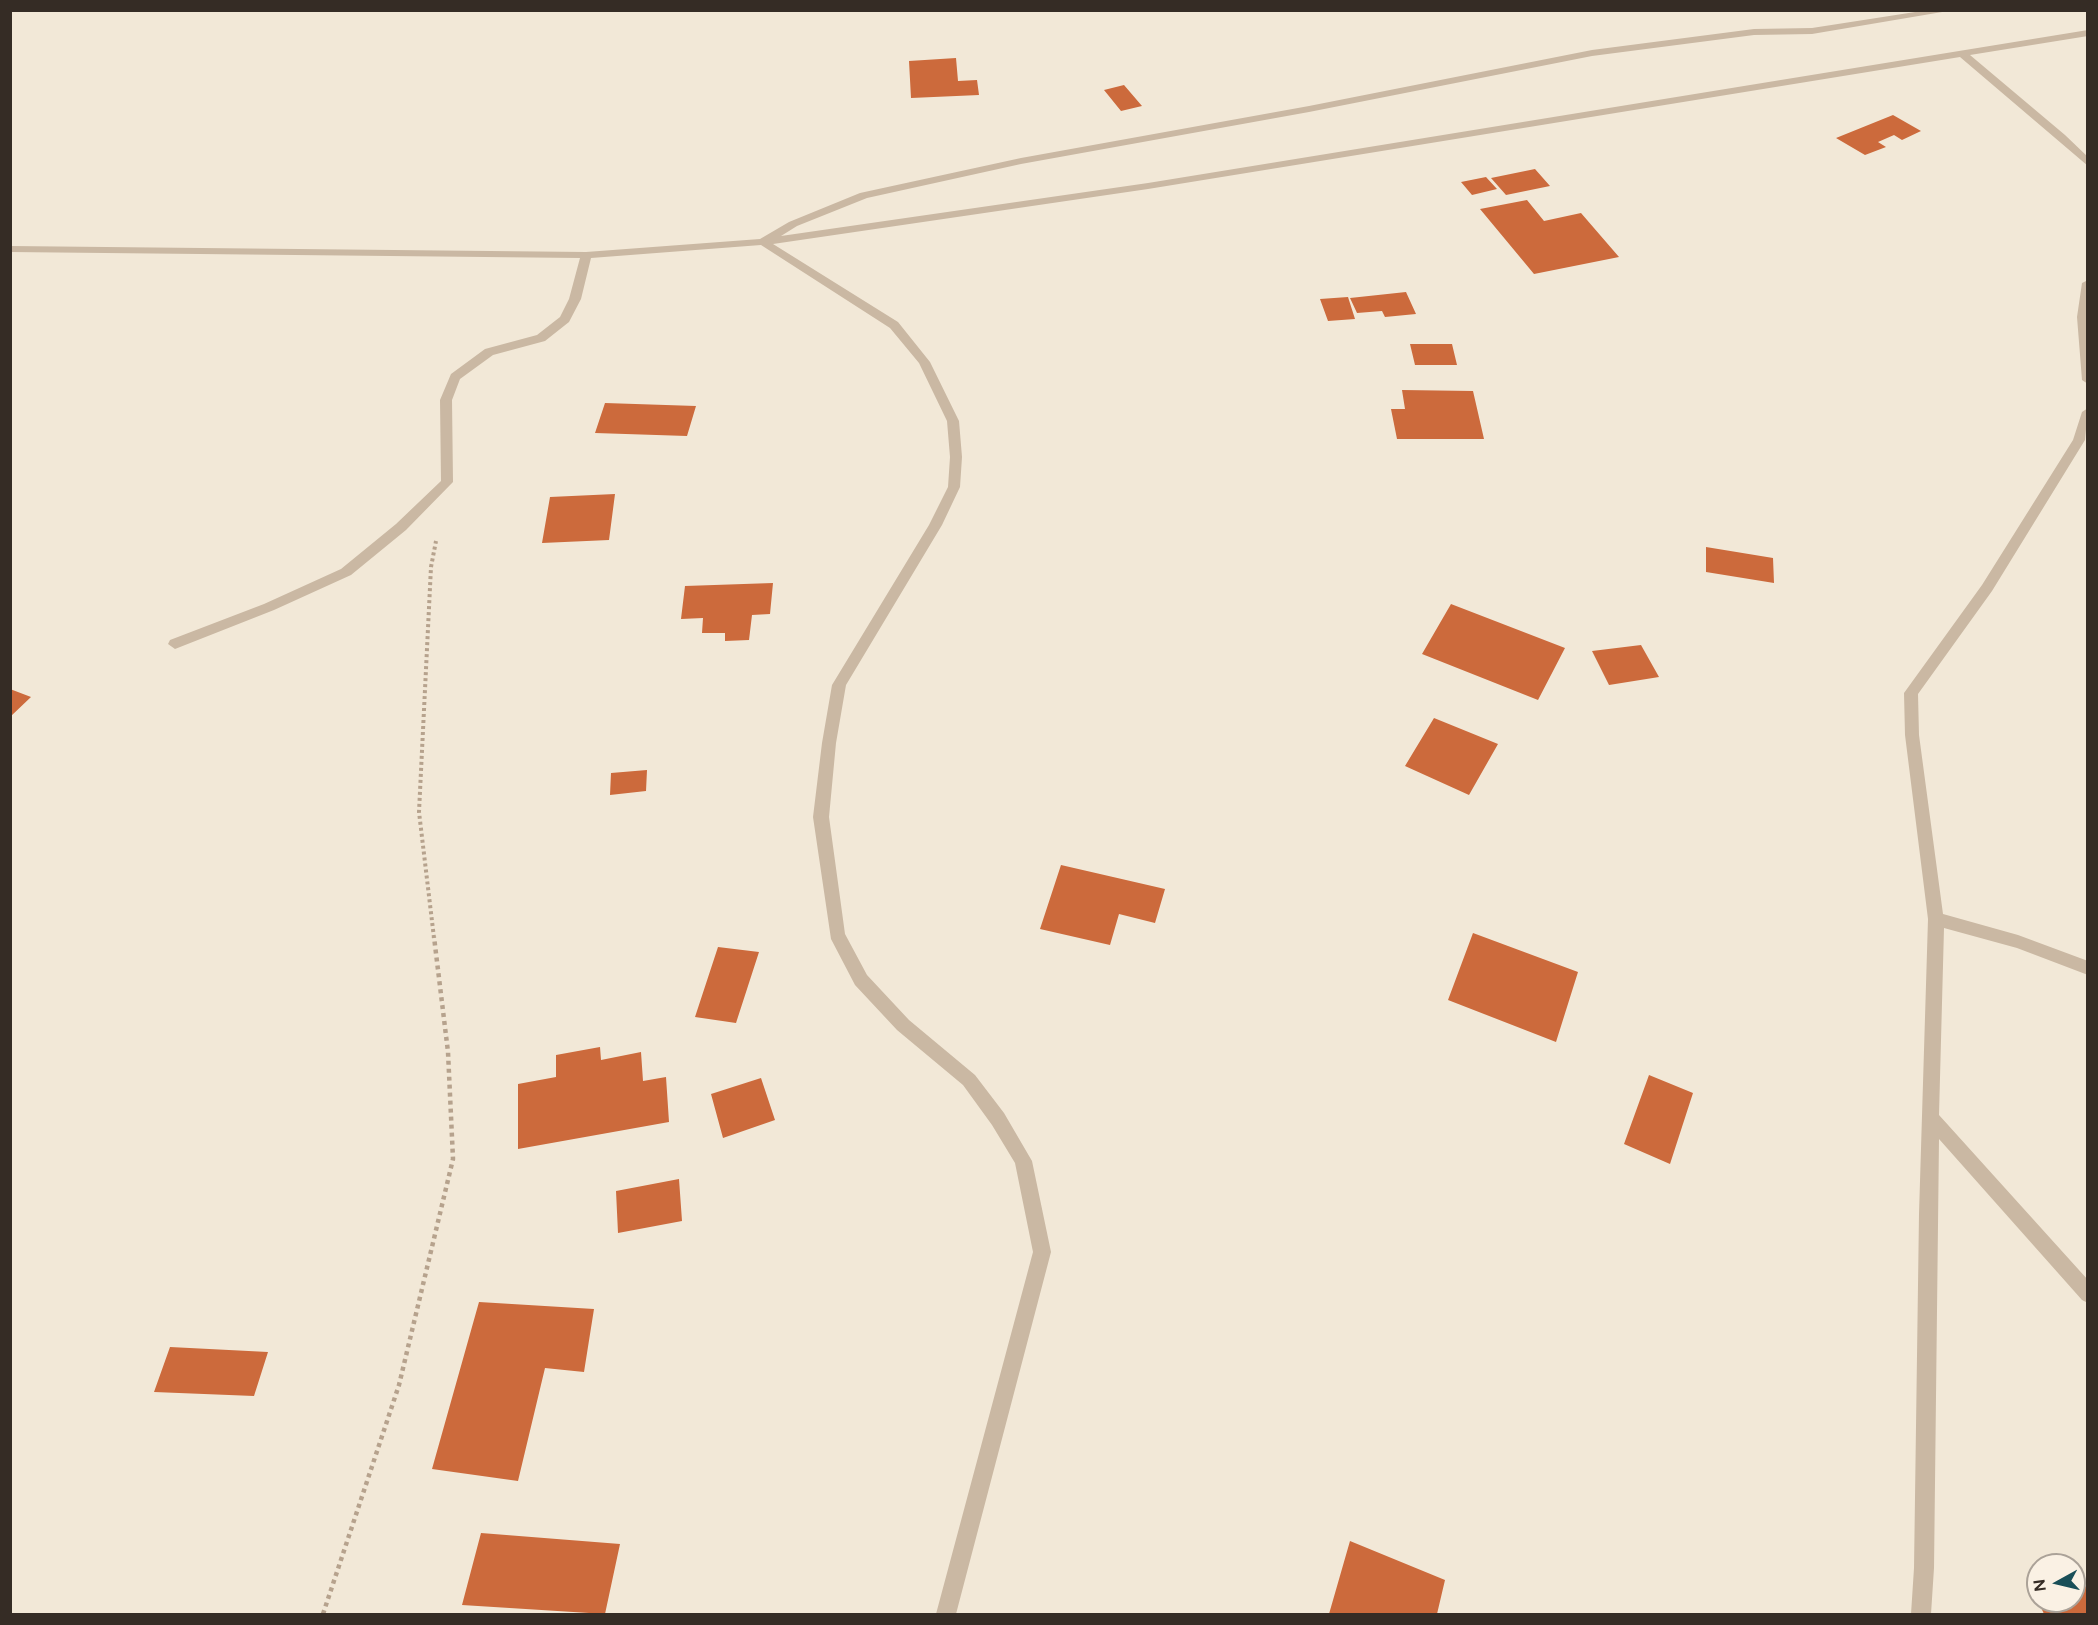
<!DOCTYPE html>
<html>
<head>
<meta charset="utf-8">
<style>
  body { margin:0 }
  #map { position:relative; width:2098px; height:1625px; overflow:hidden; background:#f2e8d7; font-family:Figtree,sans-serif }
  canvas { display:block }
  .frame { position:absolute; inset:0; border:12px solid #352c25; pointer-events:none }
  .north { position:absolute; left:2026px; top:1553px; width:60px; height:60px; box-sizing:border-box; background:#faf1e4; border:2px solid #aba298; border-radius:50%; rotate:262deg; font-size:16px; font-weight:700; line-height:24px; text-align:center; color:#352c25 }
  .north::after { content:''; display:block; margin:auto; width:21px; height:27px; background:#194f58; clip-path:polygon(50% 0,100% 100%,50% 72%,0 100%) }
</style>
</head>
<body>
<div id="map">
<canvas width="2098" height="1625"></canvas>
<div class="frame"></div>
<div class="north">N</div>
</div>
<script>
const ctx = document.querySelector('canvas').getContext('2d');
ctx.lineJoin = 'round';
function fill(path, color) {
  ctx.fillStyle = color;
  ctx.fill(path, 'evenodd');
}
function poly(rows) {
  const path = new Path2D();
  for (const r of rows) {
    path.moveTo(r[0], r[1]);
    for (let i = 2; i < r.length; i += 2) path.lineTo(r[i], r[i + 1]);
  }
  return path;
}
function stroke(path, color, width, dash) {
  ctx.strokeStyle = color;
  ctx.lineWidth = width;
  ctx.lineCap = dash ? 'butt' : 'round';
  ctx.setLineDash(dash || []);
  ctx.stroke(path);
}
fill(poly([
  [956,58,958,81,977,80,979,95,911,98,909,61],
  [1124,85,1142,106,1121,111,1104,90],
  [1893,115,1921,131,1902,140,1894,135,1878,142,1886,147,1865,155,1836,138],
  [1535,169,1550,186,1506,195,1491,178],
  [1486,177,1497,189,1472,195,1461,182],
  [1527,200,1544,221,1581,213,1619,257,1534,274,1480,209],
  [1406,292,1416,314,1385,317,1382,311,1357,313,1350,298],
  [1348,297,1355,319,1328,321,1320,299],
  [1410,344,1452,344,1457,365,1415,365],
  [1402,390,1473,391,1484,439,1397,439,1391,409,1405,409],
  [605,403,696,406,687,436,595,433],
  [615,494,609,540,542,543,550,497],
  [1706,547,1773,558,1774,583,1706,572],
  [773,583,770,614,752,615,749,640,725,641,725,633,702,633,703,618,681,619,685,586],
  [1451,604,1565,648,1538,700,1422,654],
  [1641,645,1659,677,1609,685,1592,651],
  [10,689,31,697,10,717],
  [1434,718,1498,744,1469,795,1405,766],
  [647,770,646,791,610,795,611,773],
  [1061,865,1165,889,1155,923,1119,914,1110,945,1040,929],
  [1473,933,1578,972,1556,1042,1448,1000],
  [718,947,759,952,736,1023,695,1017],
  [600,1047,601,1060,641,1052,643,1081,666,1077,669,1122,518,1149,518,1084,556,1077,556,1055],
  [1649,1075,1693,1093,1670,1164,1624,1144],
  [761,1078,775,1120,723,1138,711,1094],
  [679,1179,682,1221,618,1233,616,1191],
  [479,1302,594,1309,584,1372,545,1368,518,1481,432,1469],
  [170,1347,268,1352,254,1396,154,1392],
  [481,1533,620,1544,605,1614,462,1605],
  [1350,1541,1445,1580,1437,1614,1329,1614],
  [2088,1586,2088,1614,2044,1614,2038,1601,2074,1601,2074,1589]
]), '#cc6a3c');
stroke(poly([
  [434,938,419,812,431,567,436,541]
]), '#b6a28d', 4, [3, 3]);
stroke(poly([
  [323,1614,399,1385,453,1159,448,1052,434,937]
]), '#b6a28d', 4.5, [4, 4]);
fill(poly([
  [1928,10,1954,10,1812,34,1754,35,1592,56,1309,112,1021,164,867,198,797,226,781,236,1148,183,2088,30,2088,36,1970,55,2065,135,2088,157,2088,166,1960,57,1148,189,773,244,898,322,930,362,959,421,962,457,960,487,942,525,846,685,836,743,829,817,845,934,867,975,909,1020,975,1075,1004,1113,1032,1161,1051,1252,956,1614,936,1614,1033,1252,1015,1163,992,1125,963,1085,897,1030,855,985,831,939,813,817,822,743,832,685,929,525,948,487,950,457,947,421,919,363,890,328,761,245,591,258,581,299,569,322,545,341,493,355,460,379,452,400,453,482,406,530,351,575,274,610,175,649,168,644,170,640,264,604,341,569,396,524,441,481,440,400,451,374,485,349,537,335,560,317,569,299,580,258,10,252,10,246,586,252,760,239,789,222,860,193,1021,158,1309,106,1592,50,1754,29,1812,28,1928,10],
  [2088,280,2088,384,2082,380,2077,317,2082,283,2088,280],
  [2088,408,2085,440,1992,591,1918,694,1919,735,1943,914,2018,935,2088,961,2088,975,2017,948,1944,928,1939,1115,2088,1280,2088,1303,2082,1300,1939,1139,1934,1568,1931,1614,1911,1614,1914,1568,1919,1214,1928,919,1905,735,1904,693,1982,585,2073,440,2082,412,2088,408]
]), '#cab8a3');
</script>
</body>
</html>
